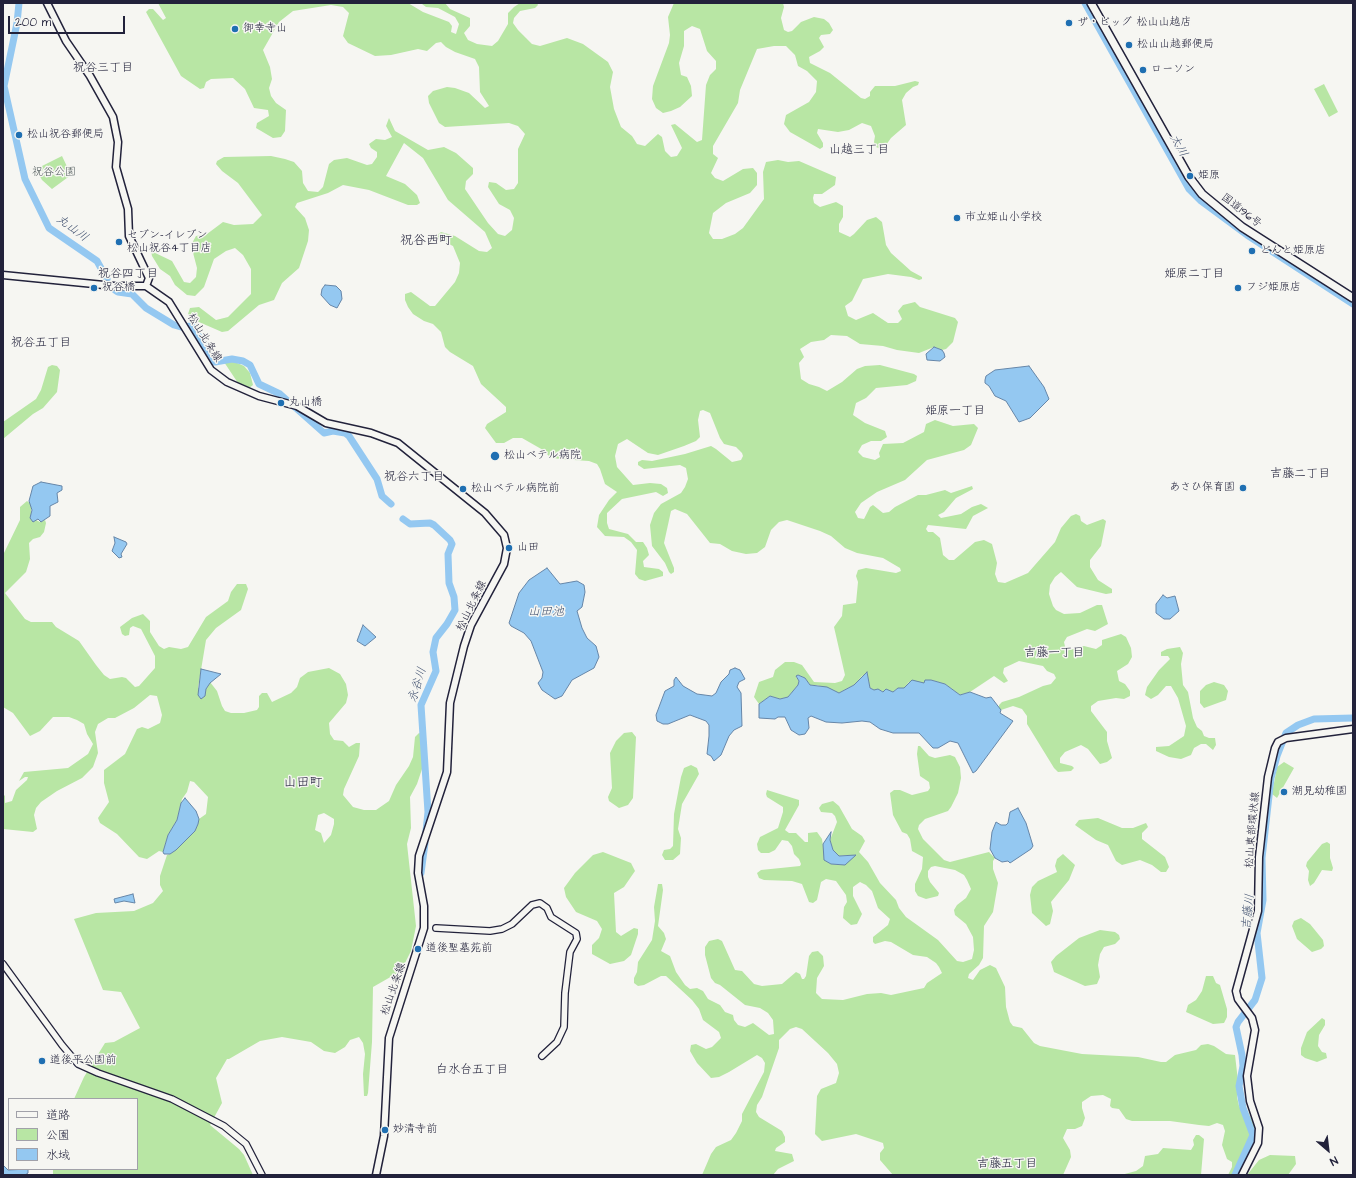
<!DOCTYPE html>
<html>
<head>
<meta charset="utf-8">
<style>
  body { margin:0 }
  #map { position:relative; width:1356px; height:1178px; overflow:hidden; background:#f6f6f2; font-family:"Architects Daughter","Klee One",sans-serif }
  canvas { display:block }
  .frame { position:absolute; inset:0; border:4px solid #22223b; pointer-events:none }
  .legend { position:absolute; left:8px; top:1098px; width:130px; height:72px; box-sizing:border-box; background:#f6f6f2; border:1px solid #a1a1a9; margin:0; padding:5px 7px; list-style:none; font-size:12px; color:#22223b }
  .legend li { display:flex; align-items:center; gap:8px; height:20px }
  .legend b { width:20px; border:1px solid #a1a1a9 }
  .north { position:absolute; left:1308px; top:1130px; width:40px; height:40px; -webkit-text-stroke:3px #f6f6f2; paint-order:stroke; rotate:152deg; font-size:11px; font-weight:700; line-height:16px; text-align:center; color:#22223b }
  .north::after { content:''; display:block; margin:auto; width:14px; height:18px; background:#22223b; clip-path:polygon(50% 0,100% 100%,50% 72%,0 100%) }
  .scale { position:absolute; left:8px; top:16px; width:117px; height:18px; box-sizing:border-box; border:2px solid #22223b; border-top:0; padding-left:5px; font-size:12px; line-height:14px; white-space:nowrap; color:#22223b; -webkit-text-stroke:3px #f6f6f2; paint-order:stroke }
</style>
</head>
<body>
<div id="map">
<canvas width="1356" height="1178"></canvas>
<div class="frame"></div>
<ul class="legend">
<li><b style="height:5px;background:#f6f6f2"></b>道路</li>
<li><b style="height:11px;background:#b8e6a4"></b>公園</li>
<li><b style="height:11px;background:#94c8f1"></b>水域</li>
</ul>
<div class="north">N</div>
<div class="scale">200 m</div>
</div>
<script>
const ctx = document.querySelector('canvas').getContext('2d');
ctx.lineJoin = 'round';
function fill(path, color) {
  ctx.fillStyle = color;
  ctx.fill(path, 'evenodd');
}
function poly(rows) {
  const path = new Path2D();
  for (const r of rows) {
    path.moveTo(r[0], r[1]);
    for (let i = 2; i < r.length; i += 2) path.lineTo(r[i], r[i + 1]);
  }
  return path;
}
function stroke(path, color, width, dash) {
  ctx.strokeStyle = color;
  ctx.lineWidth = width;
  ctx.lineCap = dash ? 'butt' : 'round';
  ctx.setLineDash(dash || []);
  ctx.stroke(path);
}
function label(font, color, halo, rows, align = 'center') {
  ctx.font = font + ' "Architects Daughter","Klee One",sans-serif';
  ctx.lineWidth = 3;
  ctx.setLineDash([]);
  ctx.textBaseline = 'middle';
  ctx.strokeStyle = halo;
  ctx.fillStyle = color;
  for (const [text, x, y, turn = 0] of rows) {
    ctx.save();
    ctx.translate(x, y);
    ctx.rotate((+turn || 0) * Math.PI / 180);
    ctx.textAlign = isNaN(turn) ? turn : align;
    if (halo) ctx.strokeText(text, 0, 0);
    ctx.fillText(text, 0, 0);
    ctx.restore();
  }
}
fill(poly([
  [158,3,408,3,423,12,449,22,452,26,451,32,456,34,459,24,455,17,438,8,426,7,422,4,445,3,450,9,470,18,470,26,464,33,468,40,477,44,492,46,498,41,508,24,508,13,514,7,520,3,537,3,538,5,535,8,520,11,514,18,513,23,518,30,532,44,540,46,567,38,583,44,608,62,613,72,610,87,614,109,621,127,632,136,637,144,645,146,658,134,662,137,665,151,671,157,677,156,682,148,671,125,675,124,697,142,702,140,706,85,710,75,716,69,716,61,707,51,700,29,692,26,684,31,684,46,679,63,681,75,687,77,691,86,692,96,680,107,671,111,663,113,656,108,652,99,653,86,669,43,670,35,668,17,674,3,783,3,784,7,781,18,784,30,788,32,792,31,801,22,814,17,824,19,829,23,833,30,830,34,821,35,819,38,824,47,820,51,809,57,810,63,830,73,861,98,865,99,870,96,870,92,875,86,895,86,915,81,919,82,918,85,913,87,906,93,902,100,906,125,891,138,886,145,881,149,876,147,874,142,875,136,871,126,862,123,849,130,838,132,818,129,817,133,823,143,823,147,820,149,790,132,784,124,786,115,809,102,816,92,817,81,807,71,798,66,795,55,786,46,774,46,757,49,740,90,738,103,713,146,713,154,718,158,711,173,715,178,723,181,743,169,753,168,757,173,757,185,750,193,726,203,713,213,709,233,713,239,722,239,735,234,743,228,764,199,763,172,766,162,778,160,788,162,799,161,836,177,835,185,822,194,814,194,813,198,814,203,820,207,836,202,843,206,843,217,839,224,839,232,850,237,854,234,867,220,876,217,882,222,886,245,891,253,911,271,922,277,922,279,919,280,911,277,888,274,863,279,852,301,845,306,848,316,856,320,873,313,888,323,898,323,902,319,898,311,903,305,915,302,920,307,955,318,958,322,953,342,946,349,942,350,934,347,919,353,897,350,883,346,860,344,847,336,831,335,824,340,811,342,800,349,804,357,799,363,801,379,809,384,819,387,827,391,842,382,857,369,865,366,880,365,914,374,917,376,916,381,907,385,876,388,866,398,856,403,853,415,865,423,885,431,887,437,881,441,871,441,862,445,858,452,863,457,875,460,880,457,879,453,883,444,903,443,924,432,926,424,935,420,953,426,974,424,978,428,971,445,964,450,927,460,905,480,877,492,861,503,855,512,858,518,864,519,870,507,873,505,883,513,889,512,895,507,918,495,926,495,945,490,951,493,972,486,973,489,956,498,944,512,938,515,941,518,961,514,972,507,981,504,988,508,973,516,966,529,928,525,926,529,928,532,933,532,940,538,943,555,949,560,954,560,975,542,984,540,992,544,997,563,995,574,998,582,1005,583,1028,573,1055,542,1061,528,1071,516,1076,514,1080,516,1081,521,1087,525,1103,519,1106,521,1101,546,1090,560,1090,567,1098,580,1112,589,1112,593,1106,594,1077,587,1061,572,1055,577,1050,585,1049,594,1053,606,1056,610,1064,614,1080,613,1097,605,1102,605,1108,624,1095,631,1087,629,1067,637,1064,642,1066,651,1084,646,1096,649,1102,645,1102,640,1121,634,1126,637,1131,648,1132,657,1128,664,1117,671,1119,681,1125,684,1130,691,1130,696,1124,699,1116,698,1098,701,1091,706,1091,711,1107,732,1107,741,1112,758,1107,762,1100,764,1088,749,1081,745,1065,752,1060,758,1060,763,1072,766,1074,768,1071,771,1058,772,1054,768,1027,724,1027,716,1022,709,1013,706,1001,710,999,709,999,705,1002,702,1019,697,1043,686,1051,684,1056,678,1054,674,1047,671,1043,666,1019,661,1004,668,1003,673,1008,681,1004,683,994,676,970,692,960,695,945,684,931,680,924,683,909,682,904,688,898,688,893,692,874,690,870,688,867,673,862,676,854,685,839,693,817,685,810,685,805,678,798,675,796,677,799,681,798,685,788,697,780,699,770,696,759,704,754,697,759,682,773,677,775,670,785,662,794,662,802,665,814,682,835,683,842,681,845,675,834,627,842,616,843,605,856,603,858,582,856,576,858,570,866,568,896,573,901,571,900,568,883,558,857,553,845,548,831,536,820,531,787,520,779,522,771,530,765,547,757,553,746,554,732,551,720,544,710,543,687,514,675,509,671,511,664,543,674,568,674,572,671,574,669,572,665,563,652,546,650,525,654,513,661,504,681,493,685,487,688,479,686,468,680,465,644,469,638,465,638,462,642,460,652,461,685,454,711,446,716,449,732,462,741,460,743,456,742,453,736,447,724,444,720,438,710,413,703,410,700,411,698,420,700,437,696,441,684,446,658,455,648,453,627,439,618,444,615,456,617,467,633,485,650,483,661,484,667,488,668,493,663,496,656,492,622,499,607,513,607,523,609,529,628,534,636,542,643,542,647,548,649,555,643,561,644,567,659,569,663,572,663,576,645,581,639,579,635,574,637,550,631,542,624,537,605,536,597,527,599,515,609,500,617,492,605,484,600,469,597,464,589,461,559,459,550,457,543,450,522,438,513,438,504,443,496,443,485,428,487,424,506,412,506,407,481,384,473,366,450,352,445,347,441,332,433,324,424,321,413,314,408,307,405,300,405,294,411,292,430,306,435,306,455,282,459,273,460,263,453,246,438,239,436,236,441,232,455,236,479,251,487,252,492,248,485,232,448,200,423,158,404,143,386,176,405,184,417,195,420,203,417,205,408,205,369,190,343,185,328,193,297,203,295,207,305,218,309,230,308,241,299,268,282,283,274,300,259,305,228,331,222,332,192,319,188,314,190,308,199,307,216,320,228,317,251,294,251,269,243,255,235,248,226,251,214,259,204,287,195,296,187,295,175,285,170,276,160,269,152,256,151,251,172,261,184,282,190,283,196,277,197,268,191,245,196,236,207,234,223,222,234,225,253,224,262,215,238,183,222,171,216,164,217,161,224,157,271,156,285,159,294,162,302,171,303,183,308,191,318,192,323,187,329,164,334,160,347,158,367,165,372,164,377,157,377,152,371,148,369,144,376,139,385,140,392,137,386,126,389,118,395,131,428,150,444,147,456,153,473,168,473,174,466,181,465,189,488,223,498,234,505,236,512,230,514,218,510,210,499,204,488,187,489,182,496,183,506,190,514,189,518,183,518,149,525,134,518,126,509,123,445,127,439,123,429,103,428,96,433,91,447,87,455,88,469,93,485,108,489,106,480,92,479,67,475,59,455,52,446,47,441,42,436,43,427,51,418,49,391,55,375,56,348,43,343,36,349,13,343,7,331,5,293,11,279,22,263,50,270,67,272,79,269,88,271,96,276,103,286,110,285,131,281,137,273,138,256,128,257,123,269,116,268,110,254,108,245,89,233,78,211,79,206,82,204,88,200,89,181,76,146,12,149,9,153,9,163,20,166,18],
  [1324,84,1338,112,1329,117,1314,89],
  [62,156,71,175,52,189,42,180,36,169],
  [224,362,235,362,244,366,250,373,253,385,249,388,238,383],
  [52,365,57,366,60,370,57,392,43,408,33,414,3,439,3,422,36,399,41,390,48,367],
  [27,501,31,504,31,514,36,520,40,522,45,520,46,523,44,532,40,537,33,539,29,543,30,559,26,572,5,593,25,619,31,622,52,622,56,627,79,641,96,665,104,675,110,679,122,677,126,678,135,687,139,686,155,668,155,656,141,629,133,626,130,628,129,635,125,636,122,634,120,627,132,618,143,614,150,621,150,632,159,646,164,649,169,647,181,649,188,647,206,617,228,601,231,592,237,584,246,584,248,589,241,610,216,628,206,640,198,688,206,689,210,682,217,691,222,706,225,711,231,713,244,713,257,710,259,707,259,696,262,693,267,693,272,702,291,693,297,687,300,678,308,672,329,668,340,674,346,684,348,695,346,703,329,723,330,734,334,740,343,741,349,747,356,743,360,743,359,756,344,789,343,795,353,807,364,810,376,810,389,801,396,785,409,766,413,757,415,737,419,733,422,734,422,769,417,784,410,797,411,828,407,844,416,926,411,951,401,971,373,987,372,1042,368,1093,367,1096,364,1096,363,1074,365,1054,363,1043,359,1037,350,1040,345,1047,335,1053,324,1051,311,1042,282,1037,260,1041,229,1059,227,1059,216,1078,222,1103,210,1125,239,1149,244,1155,253,1175,53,1175,53,1169,137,1169,137,1099,74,1099,84,1077,105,1043,114,1042,140,1028,121,992,103,990,74,919,96,913,134,911,153,903,163,891,160,885,160,876,167,855,170,854,195,831,199,819,206,814,208,797,194,782,190,781,187,792,182,799,177,820,168,835,163,852,159,851,147,859,139,857,117,834,100,823,98,818,109,802,104,783,104,770,125,754,137,729,142,727,148,729,160,723,162,715,157,696,150,695,134,708,115,718,108,718,98,724,95,732,98,753,93,767,82,778,57,791,41,802,36,808,34,815,37,829,33,832,3,829,3,794,5,796,5,803,12,801,16,790,27,780,28,777,25,777,19,781,24,772,68,768,88,754,93,744,87,734,84,724,77,720,69,717,53,717,40,731,30,736,13,713,3,707,4,553,20,520,20,507],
  [324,813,334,819,334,824,331,835,324,843,321,833,315,830,318,815],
  [1180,647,1183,653,1181,664,1183,685,1188,692,1193,718,1197,727,1202,731,1204,736,1209,738,1215,738,1216,745,1213,750,1206,744,1201,744,1194,748,1191,755,1181,759,1169,757,1156,751,1156,747,1169,746,1184,736,1186,726,1178,698,1171,686,1166,686,1158,695,1151,699,1145,695,1147,687,1159,670,1170,659,1168,656,1161,656,1161,652,1167,649],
  [1214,682,1224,685,1228,691,1226,700,1204,708,1200,703,1200,691,1206,685],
  [632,732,636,737,633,798,628,805,619,808,609,801,608,797,612,788,610,753,616,741,624,733],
  [918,746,920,746,929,756,935,758,950,755,955,757,960,767,961,778,958,793,951,807,948,811,925,819,919,825,918,829,923,839,944,860,950,862,989,852,995,858,993,861,993,869,998,883,993,912,984,926,983,958,979,965,969,974,968,978,973,980,980,970,990,965,996,968,1005,987,1006,1007,1010,1022,1013,1026,1022,1028,1034,1043,1040,1046,1082,1054,1138,1057,1161,1062,1166,1062,1175,1055,1196,1050,1201,1045,1208,1044,1214,1046,1226,1054,1235,1055,1238,1081,1237,1097,1239,1106,1242,1111,1248,1112,1255,1127,1252,1143,1238,1175,1228,1175,1232,1167,1232,1162,1227,1159,1222,1145,1225,1131,1223,1125,1217,1123,1209,1126,1199,1125,1170,1121,1132,1121,1126,1119,1119,1109,1112,1108,1110,1106,1111,1099,1103,1095,1091,1096,1082,1102,1082,1108,1085,1118,1082,1126,1075,1129,1067,1129,1063,1138,1070,1150,1071,1157,1063,1175,893,1175,880,1160,880,1153,884,1148,883,1143,856,1134,822,1141,815,1134,817,1096,821,1089,836,1083,839,1073,837,1064,828,1053,802,1029,796,1027,790,1029,779,1040,779,1048,762,1097,757,1105,756,1112,759,1117,782,1131,785,1137,785,1142,776,1148,775,1151,792,1154,794,1161,778,1169,773,1175,702,1175,711,1154,716,1147,731,1140,736,1133,742,1121,742,1114,764,1072,765,1063,762,1058,757,1055,729,1072,719,1077,711,1078,697,1063,690,1051,691,1045,696,1044,706,1049,712,1047,721,1038,719,1032,703,1020,699,1009,692,1000,666,976,661,976,644,985,638,986,634,983,634,978,637,972,638,962,652,940,655,921,654,907,658,884,662,884,663,890,658,926,664,933,666,939,661,951,670,956,676,972,685,985,690,989,697,988,703,991,708,999,720,1005,725,1012,733,1015,734,1020,738,1025,745,1027,753,1023,769,1035,774,1034,773,1020,768,1013,760,1008,745,1005,720,985,715,983,711,978,705,955,705,947,709,941,718,939,722,941,735,970,742,971,754,984,762,986,782,984,796,972,800,974,802,979,804,979,806,976,809,956,812,952,818,951,823,956,824,966,817,978,816,993,822,999,843,1000,867,994,881,993,891,995,924,988,927,983,942,973,939,967,936,963,927,957,913,955,891,942,885,941,875,944,873,942,873,937,888,925,890,919,878,908,872,891,866,885,860,882,853,887,853,896,862,914,857,924,851,925,843,918,844,907,847,902,846,895,836,881,826,879,821,882,817,900,813,903,809,902,802,884,792,881,764,880,759,878,757,873,761,870,800,866,801,864,799,859,794,854,792,846,788,841,782,840,775,850,769,853,761,853,758,850,757,844,760,837,778,828,783,812,783,807,767,797,766,794,767,790,799,800,799,805,785,830,789,833,796,833,805,842,808,842,808,833,817,832,822,839,825,860,831,864,845,865,848,855,839,856,833,850,830,840,837,822,835,816,832,813,821,812,819,808,822,804,833,801,839,806,852,829,862,836,865,841,859,852,868,862,880,883,896,900,899,908,906,917,938,940,957,961,963,962,972,959,974,950,973,937,966,924,955,915,954,910,957,905,966,898,971,889,967,880,964,875,955,870,935,866,931,867,928,871,928,877,930,882,939,893,938,896,926,899,918,896,915,891,915,884,922,869,923,857,912,851,910,839,907,834,902,832,893,815,890,793,894,790,900,790,912,795,928,791,930,788,929,782,920,776,917,754],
  [1284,762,1294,768,1277,798,1272,794,1277,767],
  [691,765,697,768,699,774,682,804,678,829,681,838,680,854,673,860,665,860,662,855,664,850,670,849,673,846,674,814,681,777,684,768],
  [1098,818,1122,828,1133,828,1146,823,1148,827,1142,833,1142,839,1165,857,1169,867,1166,872,1161,872,1152,865,1140,860,1122,865,1116,861,1108,845,1096,840,1075,825,1079,820],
  [1327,842,1330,844,1330,858,1333,868,1332,871,1322,870,1314,883,1310,886,1308,880,1309,871,1306,866,1307,862,1322,844],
  [603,852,631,863,635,871,624,887,614,893,616,932,621,936,634,928,638,929,638,934,631,955,624,961,610,964,592,954,592,945,599,938,602,929,597,921,576,912,566,897,564,888,575,873,593,855],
  [1063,854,1075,865,1069,880,1051,902,1053,911,1050,924,1046,926,1032,913,1030,895,1032,887,1038,881,1057,872,1055,866,1057,859],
  [1301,918,1310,924,1323,940,1324,946,1321,949,1312,952,1297,939,1292,926,1294,921],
  [1100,930,1115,932,1119,935,1120,939,1115,944,1104,947,1100,954,1098,965,1100,977,1097,984,1085,986,1054,972,1051,962,1056,956,1079,938],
  [1206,976,1213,976,1216,983,1220,985,1227,1009,1227,1017,1224,1023,1213,1024,1186,1012,1188,1005,1196,1000,1202,991],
  [1322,1018,1325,1020,1325,1025,1319,1035,1318,1046,1322,1052,1326,1053,1327,1058,1317,1062,1305,1058,1301,1055,1301,1048,1307,1032],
  [1196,1135,1199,1135,1204,1139,1201,1175,1121,1175,1136,1171,1143,1166,1145,1156,1158,1154,1163,1148,1191,1150,1194,1145,1193,1140],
  [1270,1155,1295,1156,1296,1164,1288,1175,1247,1175,1259,1160]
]), '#b8e6a4');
const water = poly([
  [325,285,336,286,341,291,342,299,337,308,330,305,321,295,322,289,325,285],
  [934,347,942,350,944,353,945,357,940,361,927,360,926,354,934,347],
  [1029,366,1044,387,1049,399,1030,418,1019,422,1006,401,995,396,989,386,985,383,985,380,986,376,995,370,1029,366],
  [41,482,62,486,62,490,57,493,58,502,50,506,50,516,41,522,38,519,33,522,30,518,32,510,29,501,33,486,41,482],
  [114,537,126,542,127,544,121,554,122,557,119,558,112,551,115,543,114,537],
  [547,568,560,584,577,581,584,585,585,592,582,607,577,611,582,628,587,638,596,646,599,657,594,668,572,680,562,696,555,699,542,690,538,683,542,678,543,672,531,641,524,633,511,626,509,623,519,593,529,580,547,568],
  [1163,595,1167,598,1175,596,1179,611,1170,619,1164,619,1156,613,1156,604,1163,595],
  [363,625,376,637,365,646,357,641,363,625],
  [735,668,740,670,745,679,739,682,737,687,741,693,742,726,734,730,729,736,721,755,714,761,711,756,707,754,709,736,709,725,706,721,690,715,668,724,663,724,657,721,656,715,665,691,674,686,674,680,676,677,683,686,697,694,712,696,716,693,721,682,729,674,730,670,735,668],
  [201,669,221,674,210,683,206,689,205,696,201,699,198,695,201,669],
  [867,672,870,688,874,690,878,689,883,692,886,689,893,692,898,688,904,688,912,680,924,683,925,680,931,680,945,684,960,695,970,692,986,698,991,697,1001,710,1000,713,1013,721,976,771,973,773,958,743,950,741,938,748,933,748,919,733,893,733,880,729,870,722,862,721,842,723,826,722,811,716,808,718,809,728,805,734,799,735,791,730,785,717,778,717,775,719,759,718,759,704,770,696,780,699,788,697,798,685,799,681,796,676,798,675,805,678,810,685,827,687,839,693,854,685,867,672],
  [185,798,196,811,199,819,198,824,195,831,176,850,170,854,164,854,163,852,168,835,177,820,181,803,185,798],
  [1018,808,1026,823,1033,846,1031,849,1010,863,1008,861,1002,862,995,858,990,849,992,832,996,822,1001,825,1006,825,1008,823,1010,812,1018,808],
  [831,832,830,840,833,850,839,856,856,855,845,865,831,864,824,860,823,844,831,832],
  [133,894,135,903,124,901,115,903,114,899,133,894],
  [3,1165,8,1170,28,1169,28,1173,25,1175,3,1175,3,1165]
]);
fill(water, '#94c8f1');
stroke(water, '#6686a8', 1);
stroke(poly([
  [19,3,17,23,4,86,25,179,49,228,97,261,107,279],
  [1085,3,1189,189,1201,201,1247,235,1353,304],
  [115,290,118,292,132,294,146,308,174,325,181,327,192,326,215,362,232,359,243,361,250,365,259,384,280,394,324,433,333,431,345,433,349,436,377,479,382,496,391,504],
  [403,519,410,524,430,523,434,525,450,540,452,544,448,554,449,583,454,597,455,610,447,624,436,638,433,652,436,671,421,705,428,812,426,831],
  [421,873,425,843],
  [1235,1175,1253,1135,1243,1108,1239,1086,1243,1066,1242,1055,1236,1027,1238,1022,1255,1000,1262,978,1257,933,1263,900,1262,858,1271,778,1277,756,1286,733,1298,725,1314,719,1353,718]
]), '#94c8f1', 7);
const secondary = poly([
  [436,928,490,931,502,929,512,924,532,905,540,903,547,908,551,917,576,933,577,939,570,952,565,993,564,1027,557,1042,542,1056],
  [3,964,62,1045,78,1064,98,1073,172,1099,224,1126,246,1144,262,1175]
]);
const primary = poly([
  [47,3,66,41,90,76,113,117,118,142,116,167,128,209,129,236,149,278,146,286],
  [3,275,114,286,146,286,169,302,211,370,227,382,259,396,297,406,326,423,371,433,398,443,485,513,504,535,507,548,504,564,471,625,464,646,450,703,447,772,419,856,418,873,424,906,424,928,389,1038,384,1136,376,1175],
  [1242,1175,1258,1143,1259,1128,1250,1101,1247,1076,1255,1030,1252,1018,1238,999,1236,991,1258,911,1259,857,1268,777,1275,748,1278,742,1286,738,1353,729]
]);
const highway = poly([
  [1091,3,1189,177,1202,194,1242,227,1353,298]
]);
stroke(secondary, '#22223b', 8);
stroke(primary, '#22223b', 9);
stroke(highway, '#22223b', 10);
stroke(secondary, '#f6f6f2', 5.5);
stroke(primary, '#f6f6f2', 6);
stroke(highway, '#f6f6f2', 7);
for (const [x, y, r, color] of [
  [1069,23,4,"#1f6fb2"],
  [235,29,4,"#1f6fb2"],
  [1129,45,4,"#1f6fb2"],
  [1143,70,4,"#1f6fb2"],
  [19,135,4,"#1f6fb2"],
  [1190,176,4,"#1f6fb2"],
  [957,218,4,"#1f6fb2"],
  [119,242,4,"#1f6fb2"],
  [1252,251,4,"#1f6fb2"],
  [94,288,4,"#1f6fb2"],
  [1238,288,4,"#1f6fb2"],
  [281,403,4,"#1f6fb2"],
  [495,456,5,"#1f6fb2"],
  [1243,488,4,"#1f6fb2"],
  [463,489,4,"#1f6fb2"],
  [509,548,4,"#1f6fb2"],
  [1284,792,4,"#1f6fb2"],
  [418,949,4,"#1f6fb2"],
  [42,1061,4,"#1f6fb2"],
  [385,1130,4,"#1f6fb2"]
]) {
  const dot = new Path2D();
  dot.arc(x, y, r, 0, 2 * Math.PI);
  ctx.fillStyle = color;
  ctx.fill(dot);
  stroke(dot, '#f6f6f2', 1.5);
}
label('11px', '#22223b', '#f6f6f2', [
  ["ザ・ビッグ 松山山越店",1077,23],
  ["御幸寺山",243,29],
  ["松山山越郵便局",1137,45],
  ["ローソン",1151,70],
  ["松山祝谷郵便局",27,135],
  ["姫原",1198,176],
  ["市立姫山小学校",965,218],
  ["セブン-イレブン",127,236],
  ["松山祝谷4丁目店",127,249],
  ["どんと姫原店",1260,251],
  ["祝谷橋",102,288],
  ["フジ姫原店",1246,288],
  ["丸山橋",289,403],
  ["松山ベテル病院",504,456],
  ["あさひ保育園",1235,488,"right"],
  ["松山ベテル病院前",471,489],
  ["山田",517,548],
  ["潮見幼稚園",1292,792],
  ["道後聖墓苑前",426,949],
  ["道後平公園前",50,1061],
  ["妙清寺前",393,1130]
], 'left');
label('11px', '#485355', '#f6f6f2', [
  ["祝谷公園",54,173]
]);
label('11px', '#22223b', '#f6f6f2', [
  ["国道196号",1241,211,38],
  ["松山北条線",204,338,58],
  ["松山北条線",472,606,-64],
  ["松山東部環状線",1253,830,-85],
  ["松山北条線",394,989,-71]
]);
label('12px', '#22223b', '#f6f6f2', [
  ["祝谷三丁目",103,68],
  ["山越三丁目",859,150],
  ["祝谷四丁目",128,274],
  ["姫原二丁目",1194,274],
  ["祝谷五丁目",41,343],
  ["姫原一丁目",955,411],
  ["吉藤二丁目",1300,474],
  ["祝谷六丁目",414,477],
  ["吉藤一丁目",1054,653],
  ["白水台五丁目",472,1070],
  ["吉藤五丁目",1007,1164]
]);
label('italic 12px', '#445472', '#f6f6f2', [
  ["大川",1178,146,61],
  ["丸山川",72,229,37],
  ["山田池",546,612],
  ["永谷川",418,685,-73],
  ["吉藤川",1249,912,-84]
]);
label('13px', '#22223b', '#f6f6f2', [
  ["祝谷西町",426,241],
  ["山田町",303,783]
]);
</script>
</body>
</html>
